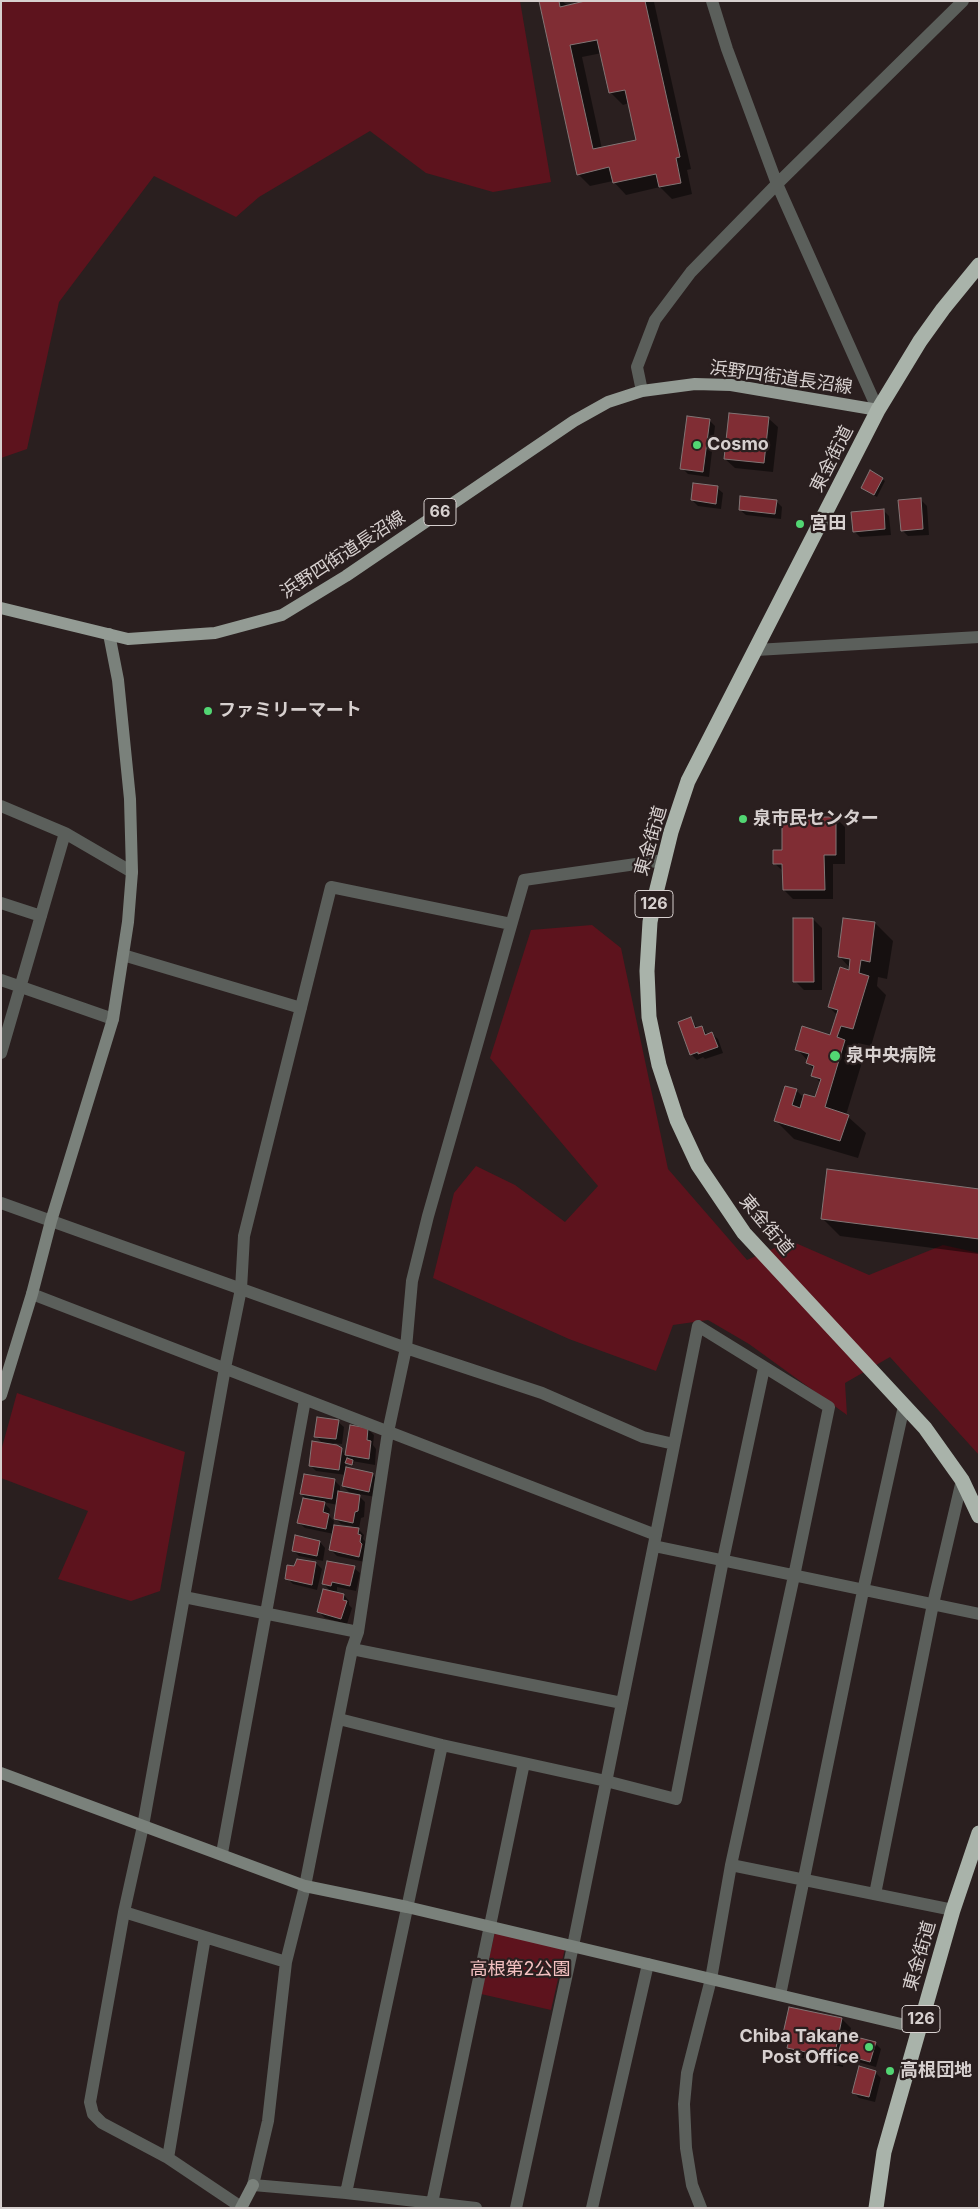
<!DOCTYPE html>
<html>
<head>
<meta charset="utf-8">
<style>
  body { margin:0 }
  #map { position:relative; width:980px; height:2209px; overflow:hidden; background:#2a1f1f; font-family:Inter,sans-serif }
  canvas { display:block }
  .frame { position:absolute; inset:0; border:2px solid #d7d0cf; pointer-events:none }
</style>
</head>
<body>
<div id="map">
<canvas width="980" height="2209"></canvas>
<div class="frame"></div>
</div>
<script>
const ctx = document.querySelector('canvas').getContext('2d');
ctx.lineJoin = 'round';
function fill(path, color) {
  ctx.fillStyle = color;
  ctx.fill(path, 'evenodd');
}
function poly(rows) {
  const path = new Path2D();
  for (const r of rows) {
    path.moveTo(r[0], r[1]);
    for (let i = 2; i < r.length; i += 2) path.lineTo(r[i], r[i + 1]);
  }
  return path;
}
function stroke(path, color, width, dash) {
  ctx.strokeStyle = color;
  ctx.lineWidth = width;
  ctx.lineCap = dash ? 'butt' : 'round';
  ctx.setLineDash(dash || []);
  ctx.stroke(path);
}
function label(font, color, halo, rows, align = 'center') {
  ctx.font = font + ' Inter,"Noto Sans JP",sans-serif';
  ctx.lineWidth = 4.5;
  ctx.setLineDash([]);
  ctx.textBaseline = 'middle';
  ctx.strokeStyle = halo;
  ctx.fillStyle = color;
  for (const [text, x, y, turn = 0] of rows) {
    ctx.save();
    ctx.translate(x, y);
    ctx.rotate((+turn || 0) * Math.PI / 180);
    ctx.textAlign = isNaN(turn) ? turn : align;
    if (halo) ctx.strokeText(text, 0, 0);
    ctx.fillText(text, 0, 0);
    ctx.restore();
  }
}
fill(poly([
  [1,1,520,1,551,182,493,192,426,173,370,131,259,197,236,217,154,176,59,302,27,449,1,458],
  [592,925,621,948,668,1169,747,1260,791,1241,869,1275,943,1245,979,1253,979,1455,890,1357,845,1383,847,1415,749,1344,708,1320,673,1325,656,1371,569,1339,433,1278,454,1193,476,1166,515,1185,565,1222,598,1186,490,1058,531,930],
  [17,1393,185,1452,160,1591,131,1601,58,1579,88,1511,1,1478,1,1451],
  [495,1932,565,1948,551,2010,481,1994]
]), '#5d131d');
fill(poly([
  [540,1,562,1,568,6,591,1,654,2,691,169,687,170,692,194,672,199,660,187,626,195,613,181,590,186,578,174],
  [602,53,611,93,623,105,629,103,638,141,602,149,582,57],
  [768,418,778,427,773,472,735,468,725,459],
  [709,420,715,426,709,477,688,474,682,468],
  [871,472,885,481,877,497,865,490],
  [717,488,723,493,721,509,698,506,692,500],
  [921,500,927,506,929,535,908,536,902,530],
  [776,501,782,507,781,519,746,515,740,510],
  [883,510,889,516,891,535,860,537,854,531],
  [836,818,845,827,845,864,833,864,833,899,793,899,784,890,784,872,774,863],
  [813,919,822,928,822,990,804,990,795,981],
  [875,923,893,941,887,979,878,977,877,986,886,995,871,1046,858,1043,856,1052,863,1059,846,1115,866,1133,858,1158,794,1139,776,1121,796,1090,804,1098,816,1099,821,1083,813,1075,814,1070,808,1063,808,1061,797,1049,831,1036,837,1015,829,1007,850,968,839,956],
  [691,1019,698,1029,702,1027,708,1035,712,1034,718,1039,723,1053,705,1059,703,1057,697,1060,691,1054],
  [979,1190,979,1254,840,1236,822,1218],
  [338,1422,344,1427,342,1444,333,1443,346,1455,368,1429,374,1435,373,1445,376,1449,375,1465,352,1461,347,1456,346,1459,355,1464,348,1463,348,1464,346,1462,345,1468,372,1474,378,1480,375,1497,349,1492,343,1486,346,1475,316,1471,310,1465,323,1444,316,1436],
  [334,1480,340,1486,340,1493,359,1496,365,1502,364,1517,361,1518,359,1528,356,1527,364,1535,363,1539,366,1542,365,1562,337,1556,331,1550,334,1534,305,1528,299,1523,307,1500,301,1494],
  [323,1502,338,1505,335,1518,341,1524,352,1526,352,1528,333,1526,334,1521,329,1516,330,1509],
  [320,1542,325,1548,323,1561,299,1556,293,1550],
  [298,1560,316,1563,322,1569,317,1590,293,1584,287,1578,295,1568],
  [354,1568,360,1573,356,1591,337,1587,337,1591,330,1591,324,1584],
  [344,1595,349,1601,349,1605,352,1608,347,1624,325,1618,319,1612],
  [842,2019,851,2028,849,2036,875,2043,881,2049,876,2067,844,2058,843,2067,798,2057,788,2048,789,2044,783,2038],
  [875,2072,881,2078,875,2102,859,2098,853,2092]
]), '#0007');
const building = poly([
  [539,1,559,1,560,7,585,1,645,1,680,157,676,158,681,183,659,187,656,174,613,183,609,167,577,175,539,1],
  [597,40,609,93,625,90,636,140,593,149,570,45,597,40],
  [729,413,769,417,764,463,724,459,729,413],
  [687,416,710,419,703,472,680,469,687,416],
  [870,470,883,478,874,495,861,488,870,470],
  [693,483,718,486,716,504,691,500,693,483],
  [740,496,777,500,775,514,739,510,740,496],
  [921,498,923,529,901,531,898,500,921,498],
  [884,509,885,529,853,532,851,512,884,509],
  [782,817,836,817,836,855,824,855,825,890,783,890,782,864,773,864,773,850,782,850,782,817],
  [793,918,813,918,814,982,793,982,793,918],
  [843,918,875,922,870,962,861,960,859,973,869,976,853,1029,841,1026,837,1037,845,1040,825,1107,849,1115,840,1141,774,1121,785,1086,797,1089,792,1105,800,1108,804,1094,815,1097,821,1079,811,1076,814,1066,806,1063,809,1054,795,1050,802,1026,830,1035,838,1010,828,1007,840,967,849,970,850,959,838,957,843,918],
  [691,1017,695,1028,702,1026,705,1035,712,1032,718,1047,698,1054,698,1052,690,1055,678,1022,691,1017],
  [827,1169,979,1189,979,1239,821,1219,827,1169],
  [317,1417,339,1420,336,1439,314,1437,317,1417],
  [350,1425,368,1428,367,1440,371,1441,369,1459,345,1455,350,1425],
  [312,1441,337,1445,342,1448,339,1470,309,1466,312,1441],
  [347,1458,353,1460,352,1465,345,1463,347,1458],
  [346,1467,373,1473,369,1492,342,1486,346,1467],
  [304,1474,335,1479,332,1499,300,1494,304,1474],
  [338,1491,360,1495,358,1511,355,1512,353,1523,334,1519,338,1491],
  [303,1498,325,1502,323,1512,329,1514,326,1529,297,1523,303,1498],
  [334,1525,359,1528,358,1534,361,1535,360,1542,362,1544,359,1557,329,1550,334,1525],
  [295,1535,320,1541,317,1556,292,1551,295,1535],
  [297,1559,316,1562,312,1585,285,1579,287,1565,294,1566,297,1559],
  [327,1561,355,1566,350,1586,332,1582,331,1586,322,1584,327,1561],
  [323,1589,344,1594,343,1600,347,1601,341,1619,317,1612,323,1589],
  [789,2007,842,2018,834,2058,787,2048,789,2040,782,2038,789,2007],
  [844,2034,876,2042,870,2062,838,2053,844,2034],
  [859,2066,876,2071,869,2097,852,2093,859,2066]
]);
fill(building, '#802d34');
stroke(building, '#827575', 1);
stroke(poly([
  [712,1,727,49,777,184,878,410],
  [642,391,637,367,655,320,691,272,777,184,963,1],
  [756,650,979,637],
  [1,806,65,833,132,872],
  [1,903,41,916],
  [123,955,301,1008],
  [1,980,113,1019],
  [1,1053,65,833],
  [1,1203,406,1348,542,1393,643,1437,674,1444],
  [32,1294,656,1535],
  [654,1546,979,1614],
  [184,1597,358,1632],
  [352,1649,622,1703],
  [339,1719,442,1745,606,1781,676,1799,723,1560,764,1368],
  [222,1853,305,1400],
  [731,1865,953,1910],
  [875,1894,933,1604,962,1480],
  [124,1912,286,1962],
  [780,1995,863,1591,904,1406],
  [168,2158,205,1937],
  [346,2193,442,1745],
  [432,2203,524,1763],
  [241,2207,168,2158,102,2123,93,2114,90,2102,124,1912,143,1826,225,1368,241,1289,244,1236,331,887,511,924],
  [476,2208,346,2193,253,2185,268,2121,286,1962,305,1886,352,1649,358,1632,388,1432,406,1348,412,1281,428,1216,524,880,664,860],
  [516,2208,573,1946,698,1326,829,1407,794,1576,731,1865,711,1979,687,2073,684,2104,686,2148,692,2185,701,2208],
  [592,2208,648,1964]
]), '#5b5f5b', 12);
stroke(poly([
  [1,1395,32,1294,51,1221,113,1019,128,922,132,872,130,799,118,680,109,634],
  [1,1773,305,1886,407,1907,918,2028],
  [241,2208,253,2185]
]), '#7a817b', 12);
stroke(poly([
  [1,608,128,639,215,633,282,615,346,576,574,421,608,402,642,391,695,384,731,385,878,410]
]), '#939b94', 12);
stroke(poly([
  [979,265,943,309,920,341,878,410,688,781,671,832,655,897,650,922,647,971,649,1017,659,1065,677,1120,698,1165,744,1233,925,1428,962,1480,979,1516],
  [876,2208,884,2152,953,1910,979,1833]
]), '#a9b3aa', 15);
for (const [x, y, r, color] of [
  [697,445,5,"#52d673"],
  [800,524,5,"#52d673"],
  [208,711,5,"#52d673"],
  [743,819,5,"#52d673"],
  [835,1056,6,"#52d673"],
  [869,2047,5,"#52d673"],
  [890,2071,5,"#52d673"]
]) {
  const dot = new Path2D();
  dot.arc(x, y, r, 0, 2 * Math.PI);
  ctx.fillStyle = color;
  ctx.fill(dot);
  stroke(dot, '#2a1f1f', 2);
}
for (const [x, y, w] of [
  [440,512,32],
  [654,904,38],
  [921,2019,38]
]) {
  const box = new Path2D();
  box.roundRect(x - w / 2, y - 13.5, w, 27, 4);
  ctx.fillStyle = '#2a1f1f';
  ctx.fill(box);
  stroke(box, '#d7d0cf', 1);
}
label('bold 16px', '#d7d0cf', null, [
  ["66",440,512],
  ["126",654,904],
  ["126",921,2019]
]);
label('18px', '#d7d0cf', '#2a1f1f', [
  ["浜野四街道長沼線",781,378,8],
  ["東金街道",832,459,-63],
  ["浜野四街道長沼線",343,555,-33],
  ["東金街道",651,841,-74],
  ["東金街道",766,1225,50],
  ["東金街道",920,1956,-74]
]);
label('bold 18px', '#d7d0cf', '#2a1f1f', [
  ["Cosmo",707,445],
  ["宮田",810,524],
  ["ファミリーマート",218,711],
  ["泉市民センター",753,819],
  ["泉中央病院",846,1056],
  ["Chiba Takane",859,2037,"right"],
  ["Post Office",859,2058,"right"],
  ["高根団地",900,2071]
], 'left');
label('18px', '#f4c1c1', '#2a1f1f', [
  ["高根第2公園",520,1970]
]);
</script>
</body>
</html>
